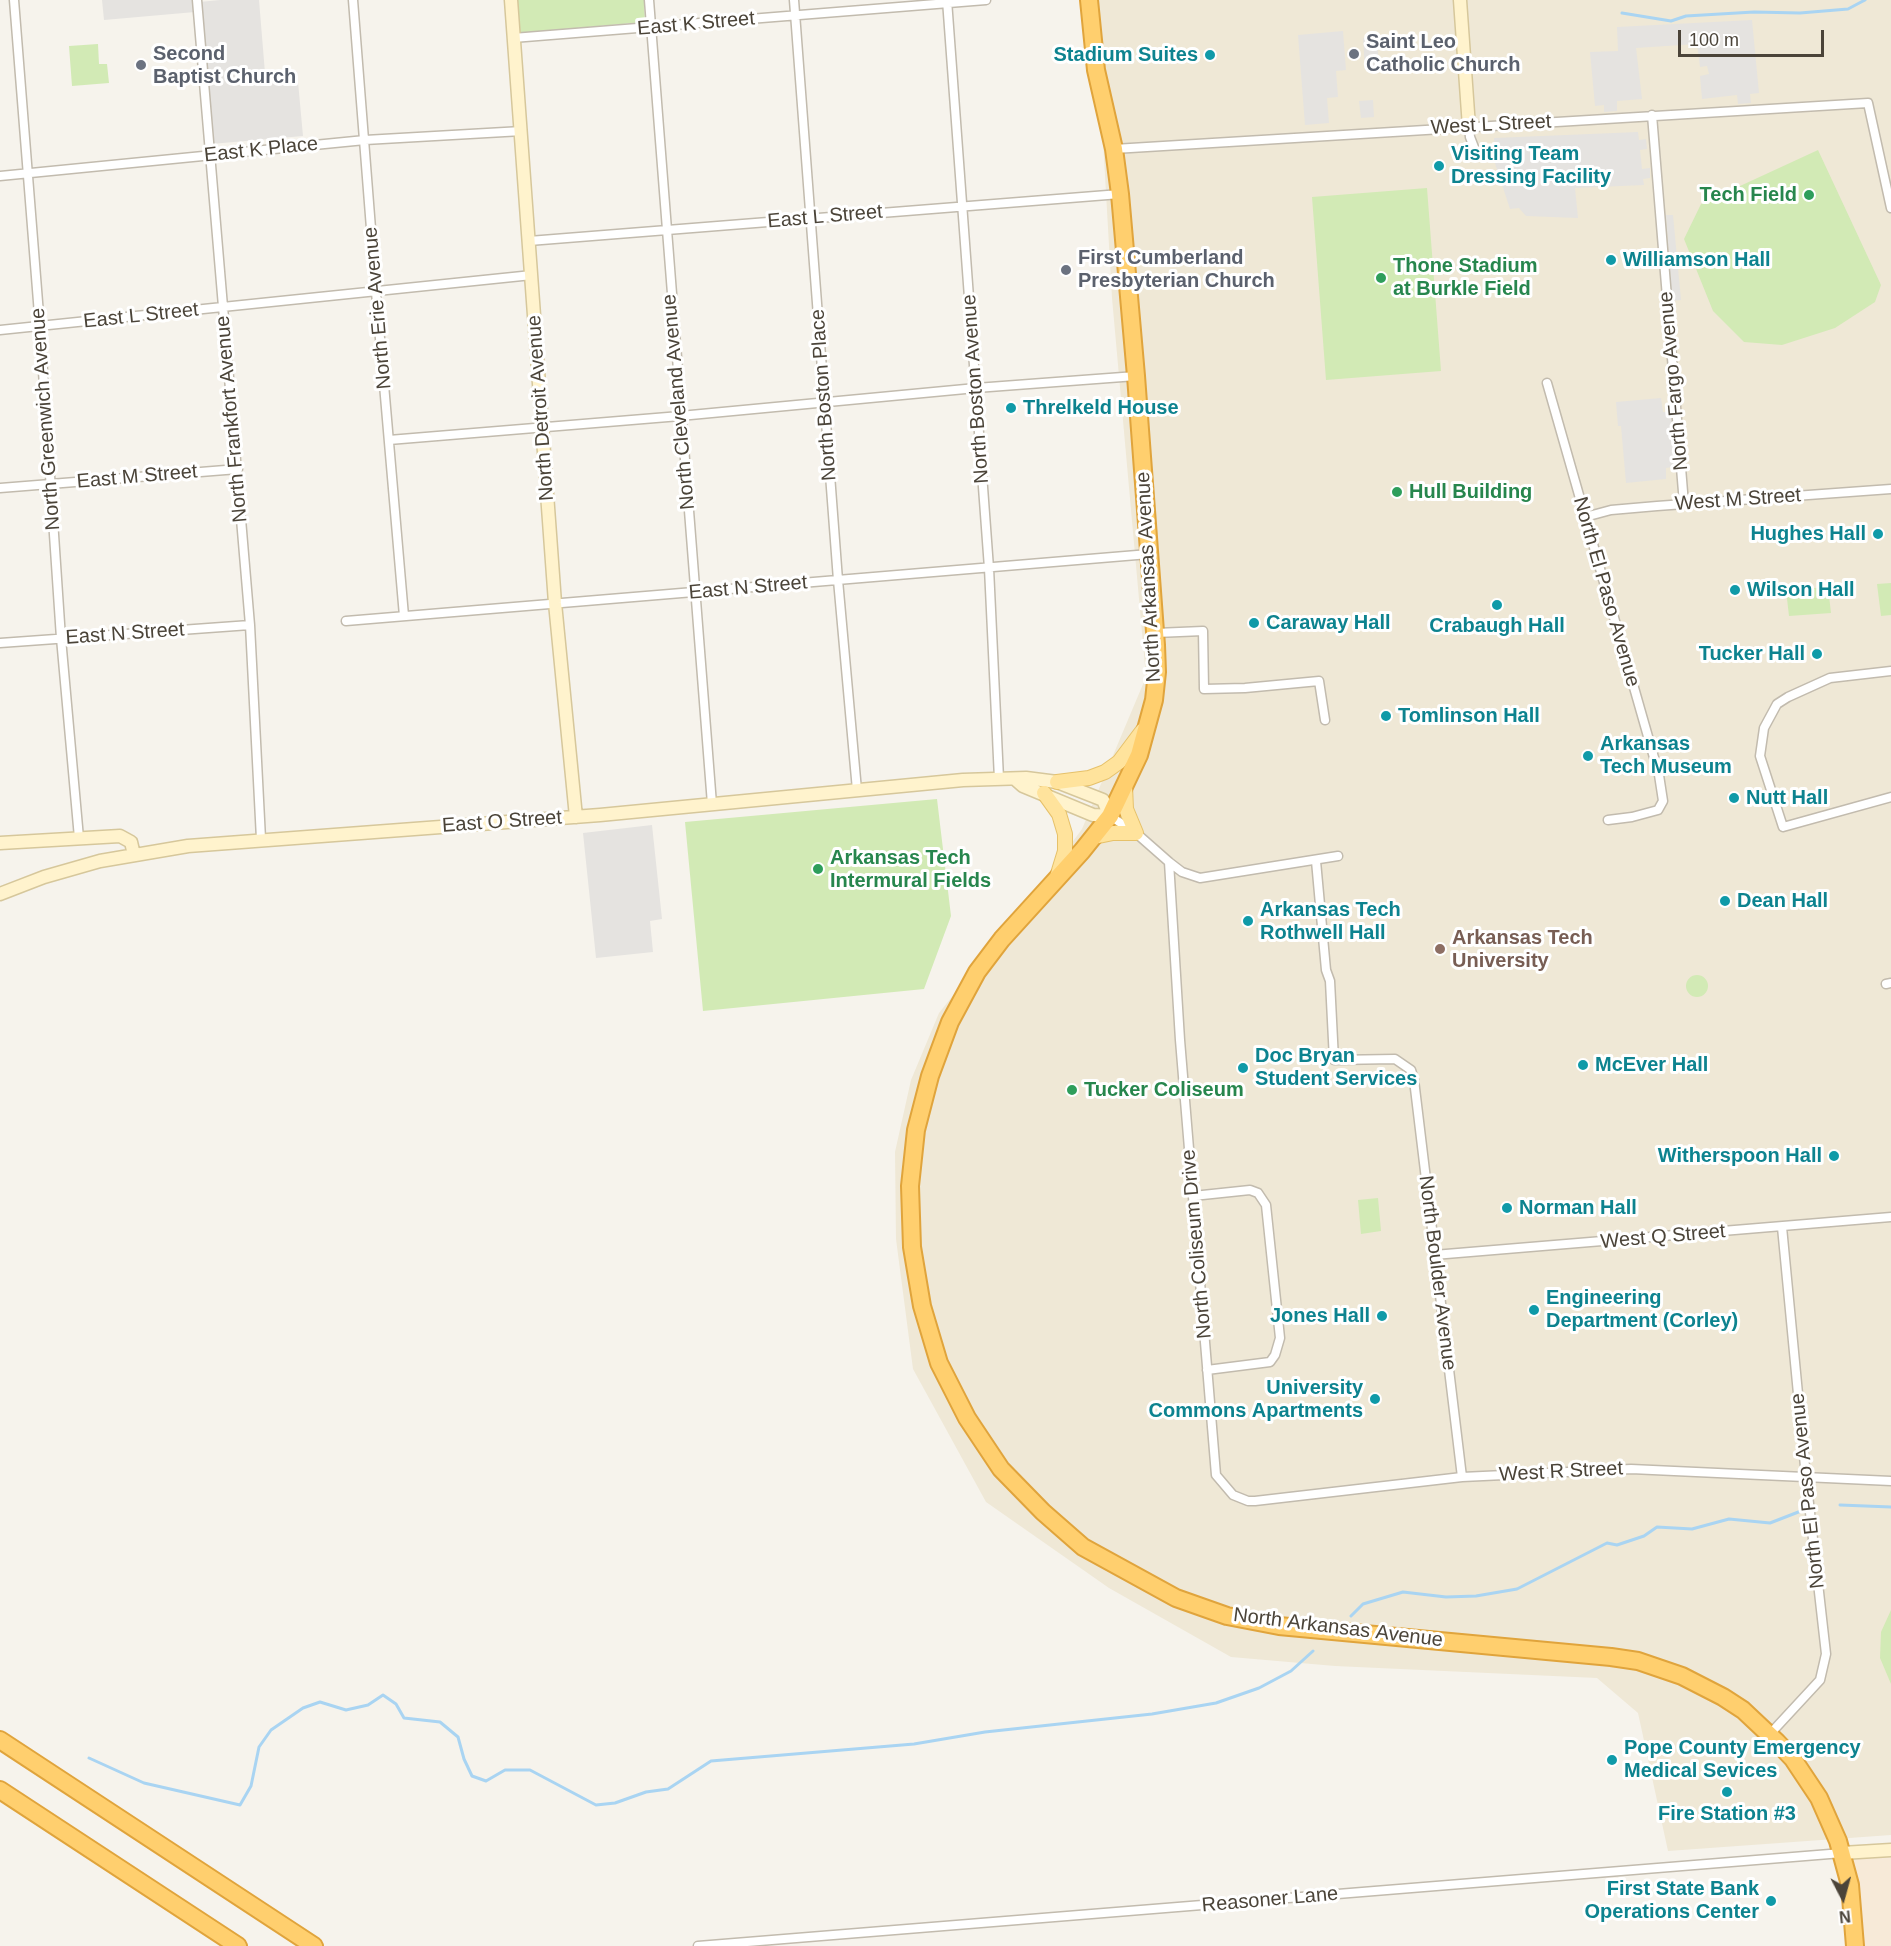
<!DOCTYPE html>
<html>
<head>
<meta charset="utf-8">
<style>
  body { margin:0 }
  #map { position:relative; width:1891px; height:1946px; overflow:hidden; background:#f6f3ec; font-family:Helvetica,sans-serif }
  canvas { display:block }
  .north { position:absolute; left:1813px; top:1868px; width:60px; height:60px; -webkit-text-stroke:4px #fff; paint-order:stroke; rotate:174deg; font-size:16px; font-weight:700; line-height:24px; text-align:center; color:#4b4439 }
  .north::after { content:''; display:block; margin:auto; width:21px; height:27px; background:#4b4439; clip-path:polygon(50% 0,100% 100%,50% 72%,0 100%) }
  .scale { position:absolute; left:1678px; top:30px; width:146px; height:27px; box-sizing:border-box; border:3px solid #4b4439; border-top:0; padding-left:8px; font-size:18px; line-height:21px; white-space:nowrap; color:#4b4439; -webkit-text-stroke:4px #fff; paint-order:stroke }
</style>
</head>
<body>
<div id="map">
<canvas width="1891" height="1946"></canvas>
<div class="north">N</div>
<div class="scale">100 m</div>
</div>
<script>
const ctx = document.querySelector('canvas').getContext('2d');
ctx.lineJoin = 'round';
function fill(path, color) {
  ctx.fillStyle = color;
  ctx.fill(path, 'evenodd');
}
function poly(rows) {
  const path = new Path2D();
  for (const r of rows) {
    if (r.length === 3) {
      path.moveTo(r[0] + r[2], r[1]);
      path.arc(r[0], r[1], r[2], 0, 2 * Math.PI);
      continue;
    }
    path.moveTo(r[0], r[1]);
    for (let i = 2; i < r.length; i += 2) path.lineTo(r[i], r[i + 1]);
  }
  return path;
}
function stroke(path, color, width, dash) {
  ctx.strokeStyle = color;
  ctx.lineWidth = width;
  ctx.lineCap = dash ? 'butt' : 'round';
  ctx.setLineDash(dash || []);
  ctx.stroke(path);
}
function label(font, color, halo, rows, align = 'center') {
  ctx.font = font + ' Helvetica,sans-serif';
  ctx.lineWidth = 6;
  ctx.setLineDash([]);
  ctx.textBaseline = 'middle';
  ctx.strokeStyle = halo;
  ctx.fillStyle = color;
  for (const [text, x, y, turn = 0] of rows) {
    ctx.save();
    ctx.translate(x, y);
    ctx.rotate((+turn || 0) * Math.PI / 180);
    ctx.textAlign = isNaN(turn) ? turn : align;
    if (halo) ctx.strokeText(text, 0, 0);
    ctx.fillText(text, 0, 0);
    ctx.restore();
  }
}
fill(poly([
  [1891,1850,1891,1946,1855,1946,1842,1853]
]), '#f7ead8');
fill(poly([
  [1095,0,1891,0,1891,1835,1668,1851,1638,1713,1597,1678,1335,1666,1231,1657,1109,1588,986,1502,913,1369,896,1239,895,1152,911,1080,939,1013,1041,885,1082,829,1146,677,1112,298]
]), '#efe8d6');
fill(poly([
  [516,0,644,0,645,22,519,33],
  [98,44,99,64,107,64,109,83,72,86,69,46],
  [1818,150,1881,285,1875,302,1835,328,1782,345,1744,342,1713,311,1684,239,1701,204],
  [1427,188,1441,371,1326,380,1312,197],
  [1891,583,1891,615,1881,616,1877,584],
  [1828,587,1831,613,1789,616,1786,590],
  [937,799,951,916,924,989,703,1011,685,822],
  [1697,986,11],
  [1378,1198,1381,1231,1361,1234,1358,1200],
  [1891,1610,1891,1684,1880,1658,1881,1632]
]), '#d2eab5');
fill(poly([
  [102,0,194,0,195,12,104,20],
  [220,0,259,0,265,73,297,71,303,136,211,144,199,2],
  [1752,20,1759,93,1750,94,1751,103,1738,104,1737,95,1702,99,1700,76,1709,74,1707,66,1700,67,1697,44,1636,48,1642,99,1617,101,1617,111,1604,112,1604,105,1595,106,1590,52,1618,51,1617,27],
  [1343,31,1346,70,1336,71,1338,97,1327,98,1329,123,1305,125,1298,35],
  [1377,37,1379,69,1365,70,1363,38],
  [1373,100,1374,117,1361,118,1359,101],
  [1638,132,1639,140,1646,139,1647,149,1640,150,1642,169,1650,168,1650,178,1643,179,1644,185,1575,188,1578,218,1526,216,1519,208,1510,209,1491,151,1495,150,1494,138],
  [1666,215,1673,215,1681,300,1672,301],
  [1661,398,1663,412,1673,412,1678,466,1666,468,1666,479,1626,483,1621,426,1618,426,1616,402],
  [652,825,662,919,650,921,653,952,596,958,583,833]
]), '#e5e3e0');
stroke(poly([
  [1622,13,1671,21,1686,16,1754,12,1800,13,1848,9,1865,0],
  [1840,1505,1891,1507],
  [1351,1616,1363,1604,1403,1592,1446,1597,1476,1596,1517,1589,1607,1543,1617,1545,1644,1536,1657,1527,1692,1529,1729,1519,1770,1523,1801,1511],
  [89,1758,144,1783,240,1805,251,1786,259,1747,271,1730,303,1708,320,1702,346,1710,368,1705,383,1695,396,1704,404,1718,440,1722,458,1737,464,1759,472,1776,486,1781,505,1770,530,1770,596,1805,615,1803,646,1792,668,1789,711,1761,914,1744,985,1732,1152,1714,1216,1703,1259,1688,1291,1671,1313,1651]
]), '#a9d4f2', 3);
const street = poly([
  [14,0,40,327,61,638,79,838],
  [197,0,250,625,261,839],
  [353,0,376,292,404,616],
  [649,0,712,804],
  [794,0,838,580,857,790],
  [947,0,989,568,999,779],
  [513,38,986,0],
  [1652,115,1684,504],
  [1469,127,1470,137,1475,150],
  [1114,149,1868,103,1891,208],
  [0,176,365,140,522,131],
  [529,241,1120,194],
  [0,330,532,275],
  [1547,383,1659,775,1663,801,1658,810,1632,817,1608,820],
  [389,440,680,416,976,388,1136,376],
  [0,488,238,469],
  [1585,517,1611,510,1657,506,1891,489],
  [346,621,1149,554],
  [1156,633,1203,631,1204,689,1245,688,1319,681,1325,720],
  [0,643,250,625],
  [1891,671,1830,678,1788,697,1777,704,1764,728,1760,756,1783,827,1891,797],
  [1110,816,1136,833,1169,862,1180,1040,1216,1475,1233,1495,1248,1501,1255,1501,1462,1477,1631,1469,1891,1481],
  [1316,861,1326,970,1330,981,1334,1060,1395,1059,1411,1070,1414,1080,1462,1477],
  [1169,862,1182,872,1200,878,1338,856],
  [1886,984,1891,983],
  [1193,1196,1250,1190,1258,1193,1266,1205,1280,1338,1275,1355,1270,1362,1207,1370],
  [1434,1255,1891,1217],
  [1770,1734,1820,1680,1826,1654,1806,1477,1782,1227],
  [698,1946,1842,1853]
]);
const secondary = poly([
  [511,0,555,603,576,817],
  [1460,0,1469,127],
  [0,843,120,836,131,842,134,855],
  [0,894,44,877,100,861,188,846,600,815,963,780,1026,778,1057,782,1103,800,1110,816,1093,815,1023,786,1015,779],
  [1842,1853,1891,1850]
]);
const primary = poly([
  [1057,782,1089,778,1105,772,1119,762,1143,730],
  [1044,793,1059,814,1065,834,1065,851,1057,877],
  [1094,837,1113,833,1136,833,1126,809,1125,786]
]);
const highway = poly([
  [1089,0,1096,70,1114,149,1120,194,1136,376,1156,645,1157,672,1154,700,1139,755,1110,816,1082,851,1002,939,977,972,950,1022,930,1076,916,1130,910,1186,912,1247,922,1306,939,1363,967,1418,1001,1469,1043,1512,1083,1547,1176,1598,1227,1616,1279,1626,1611,1657,1638,1661,1682,1676,1723,1697,1743,1710,1777,1742,1793,1759,1819,1798,1838,1841,1850,1885,1855,1946],
  [0,1740,314,1946],
  [0,1790,238,1946]
]);
stroke(street, '#c2bbae', 11);
stroke(secondary, '#d6c79b', 15);
stroke(primary, '#e6c16a', 16);
stroke(highway, '#e0a43c', 20);
stroke(street, '#fff', 8);
stroke(secondary, '#fff3cd', 12);
stroke(primary, '#ffe39c', 14);
stroke(highway, '#ffcf6e', 16);
for (const [x, y, r, color] of [
  [1354,54,6,"#6b7280"],
  [1210,55,6,"#0f9aa8"],
  [141,65,6,"#6b7280"],
  [1439,166,6,"#0f9aa8"],
  [1809,195,6,"#2e9e5b"],
  [1611,260,6,"#0f9aa8"],
  [1066,270,6,"#6b7280"],
  [1381,278,6,"#2e9e5b"],
  [1011,408,6,"#0f9aa8"],
  [1397,492,6,"#2e9e5b"],
  [1878,534,6,"#0f9aa8"],
  [1735,590,6,"#0f9aa8"],
  [1497,605,6,"#0f9aa8"],
  [1254,623,6,"#0f9aa8"],
  [1817,654,6,"#0f9aa8"],
  [1386,716,6,"#0f9aa8"],
  [1588,756,6,"#0f9aa8"],
  [1734,798,6,"#0f9aa8"],
  [818,869,6,"#2e9e5b"],
  [1725,901,6,"#0f9aa8"],
  [1248,921,6,"#0f9aa8"],
  [1440,949,6,"#8d6e63"],
  [1583,1065,6,"#0f9aa8"],
  [1243,1068,6,"#0f9aa8"],
  [1072,1090,6,"#2e9e5b"],
  [1834,1156,6,"#0f9aa8"],
  [1507,1208,6,"#0f9aa8"],
  [1534,1310,6,"#0f9aa8"],
  [1382,1316,6,"#0f9aa8"],
  [1375,1399,6,"#0f9aa8"],
  [1612,1760,6,"#0f9aa8"],
  [1727,1792,6,"#0f9aa8"],
  [1771,1901,6,"#0f9aa8"]
]) {
  const dot = new Path2D();
  dot.arc(x, y, r, 0, 2 * Math.PI);
  ctx.fillStyle = color;
  ctx.fill(dot);
  stroke(dot, '#fff', 2);
}
label('20px', '#4b4439', '#fff', [
  ["East K Street",696,24,-5],
  ["West L Street",1491,125,-3],
  ["East K Place",261,150,-6],
  ["East L Street",825,217,-5],
  ["North Erie Avenue",378,308,-95],
  ["East L Street",141,316,-6],
  ["North Fargo Avenue",1674,381,-95],
  ["North Boston Avenue",976,389,-94],
  ["North Boston Place",824,395,-94],
  ["North Cleveland Avenue",679,402,-95],
  ["North Detroit Avenue",541,408,-94],
  ["North Greenwich Avenue",46,419,-94],
  ["North Frankfort Avenue",232,419,-95],
  ["East M Street",137,477,-5],
  ["West M Street",1738,500,-4],
  ["North Arkansas Avenue",1149,577,-93],
  ["East N Street",748,588,-5],
  ["North El Paso Avenue",1606,592,74],
  ["East N Street",125,634,-4],
  ["East O Street",502,822,-4],
  ["West Q Street",1663,1237,-5],
  ["North Coliseum Drive",1197,1244,-95],
  ["North Boulder Avenue",1437,1273,83],
  ["West R Street",1561,1472,-3],
  ["North El Paso Avenue",1808,1491,-96],
  ["North Arkansas Avenue",1338,1628,7],
  ["Reasoner Lane",1270,1900,-5]
]);
label('bold 20px', '#5b616d', '#fff', [
  ["Saint Leo",1366,42],
  ["Catholic Church",1366,65],
  ["Second",153,54],
  ["Baptist Church",153,77],
  ["First Cumberland",1078,258],
  ["Presbyterian Church",1078,281]
], 'left');
label('bold 20px', '#0d838f', '#fff', [
  ["Stadium Suites",1198,55,"right"],
  ["Visiting Team",1451,154],
  ["Dressing Facility",1451,177],
  ["Williamson Hall",1623,260],
  ["Threlkeld House",1023,408],
  ["Hughes Hall",1866,534,"right"],
  ["Wilson Hall",1747,590],
  ["Caraway Hall",1266,623],
  ["Crabaugh Hall",1497,626,"center"],
  ["Tucker Hall",1805,654,"right"],
  ["Tomlinson Hall",1398,716],
  ["Arkansas",1600,744],
  ["Tech Museum",1600,767],
  ["Nutt Hall",1746,798],
  ["Dean Hall",1737,901],
  ["Arkansas Tech",1260,910],
  ["Rothwell Hall",1260,933],
  ["Doc Bryan",1255,1056],
  ["Student Services",1255,1079],
  ["McEver Hall",1595,1065],
  ["Witherspoon Hall",1822,1156,"right"],
  ["Norman Hall",1519,1208],
  ["Engineering",1546,1298],
  ["Department (Corley)",1546,1321],
  ["Jones Hall",1370,1316,"right"],
  ["University",1363,1388,"right"],
  ["Commons Apartments",1363,1411,"right"],
  ["Pope County Emergency",1624,1748],
  ["Medical Sevices",1624,1771],
  ["Fire Station #3",1727,1814,"center"],
  ["First State Bank",1759,1889,"right"],
  ["Operations Center",1759,1912,"right"]
], 'left');
label('bold 20px', '#27864d', '#fff', [
  ["Tech Field",1797,195,"right"],
  ["Thone Stadium",1393,266],
  ["at Burkle Field",1393,289],
  ["Hull Building",1409,492],
  ["Arkansas Tech",830,858],
  ["Intermural Fields",830,881],
  ["Tucker Coliseum",1084,1090]
], 'left');
label('bold 20px', '#785e54', '#fff', [
  ["Arkansas Tech",1452,938],
  ["University",1452,961]
], 'left');
</script>
</body>
</html>
